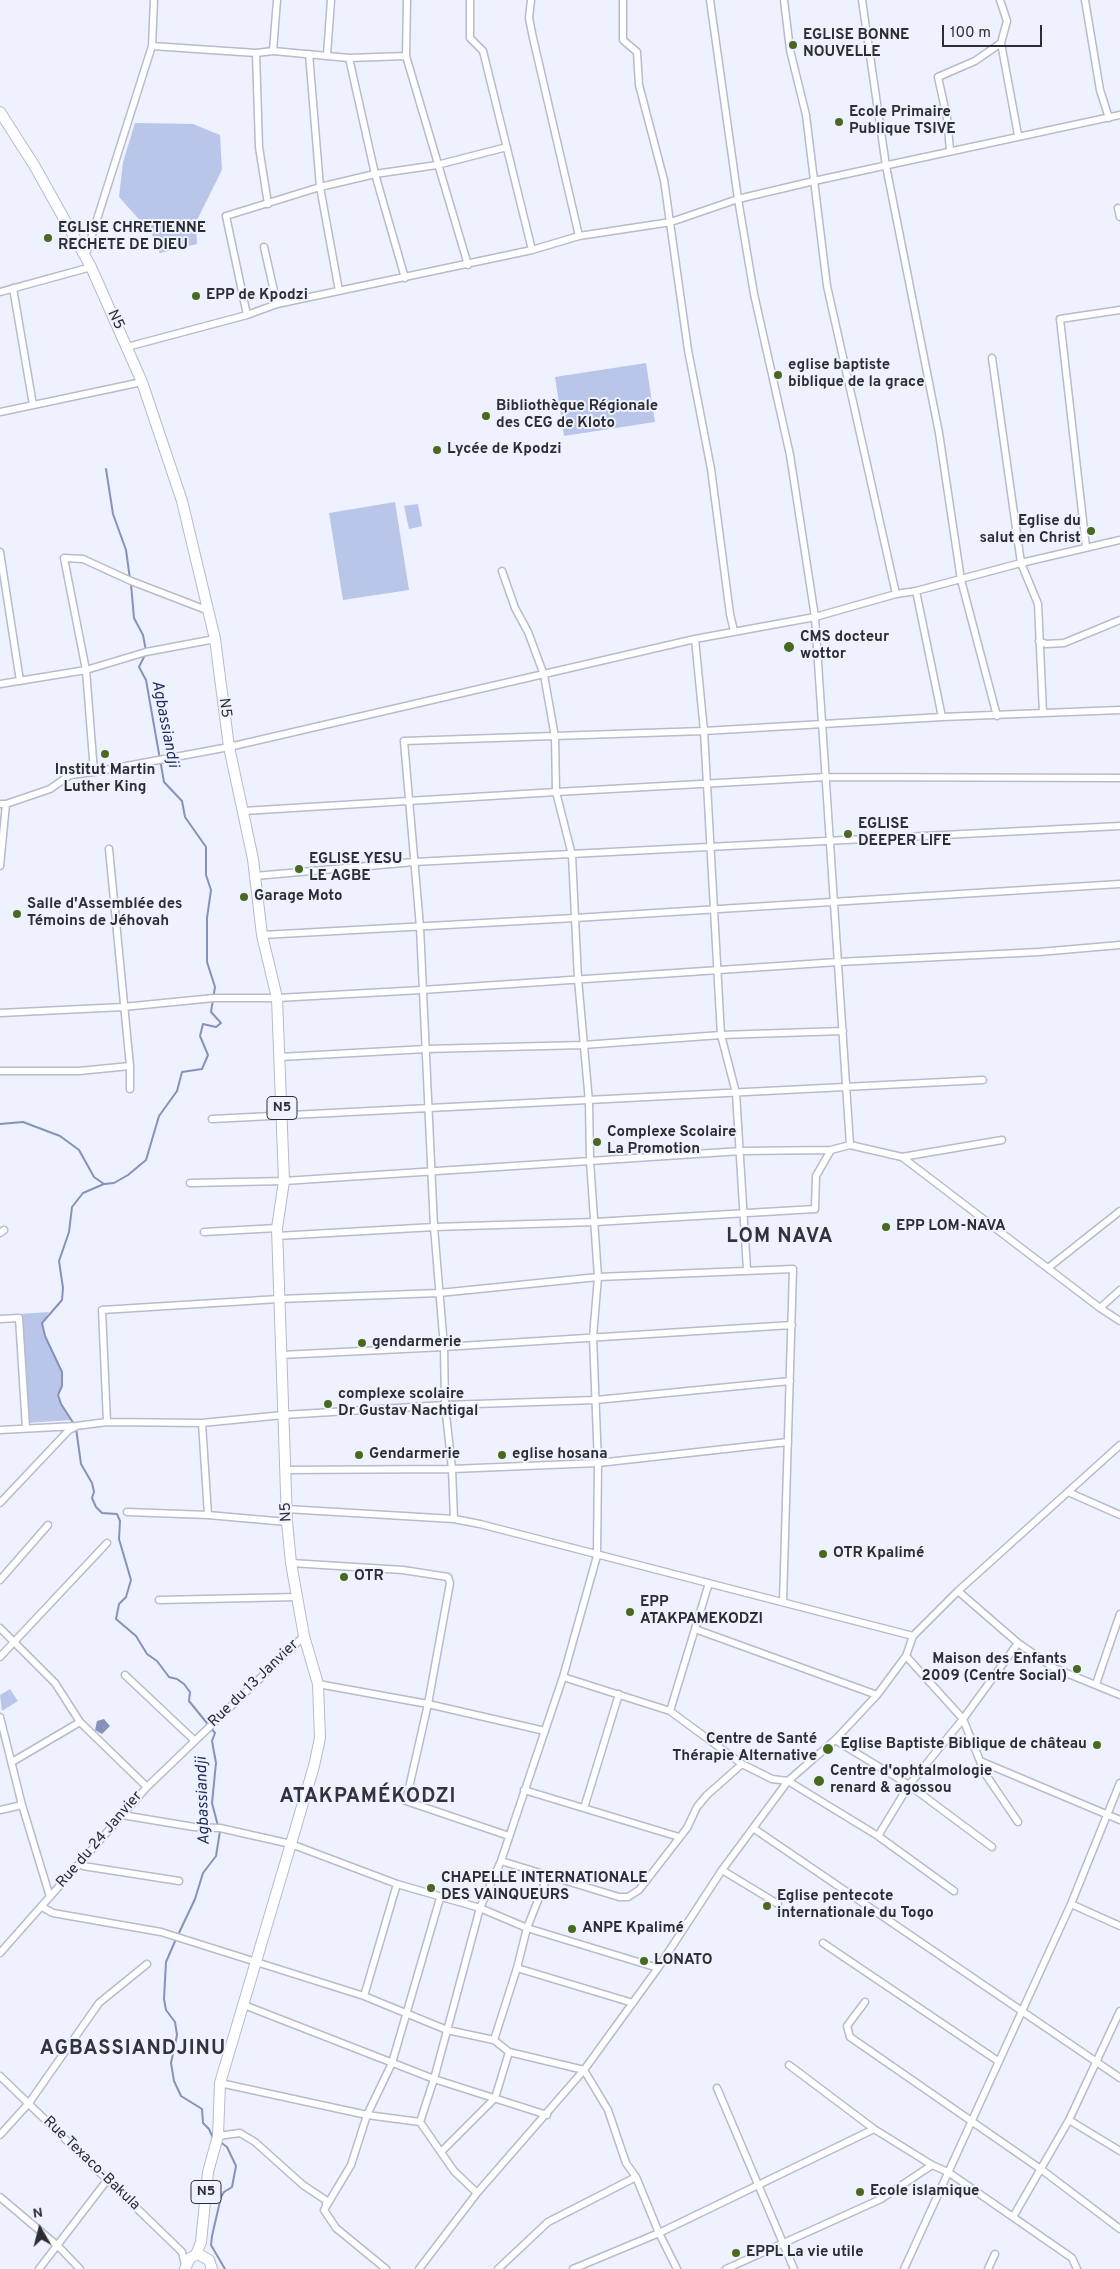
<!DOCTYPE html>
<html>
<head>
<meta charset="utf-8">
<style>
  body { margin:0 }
  #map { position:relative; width:1120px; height:2269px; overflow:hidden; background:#eef2fe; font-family:Overpass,sans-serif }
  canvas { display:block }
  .north { position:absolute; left:15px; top:2204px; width:50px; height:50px; -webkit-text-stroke:4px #eef2fe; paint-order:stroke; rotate:352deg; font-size:14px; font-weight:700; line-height:20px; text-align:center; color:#2c2e33 }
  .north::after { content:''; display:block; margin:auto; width:18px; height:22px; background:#2c2e33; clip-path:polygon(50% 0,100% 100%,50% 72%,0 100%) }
  .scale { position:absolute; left:942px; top:25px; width:100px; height:22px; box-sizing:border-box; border:2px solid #2c2e33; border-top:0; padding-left:6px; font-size:15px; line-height:18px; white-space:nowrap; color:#2c2e33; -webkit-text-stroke:4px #eef2fe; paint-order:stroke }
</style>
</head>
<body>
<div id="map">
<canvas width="1120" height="2269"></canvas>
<div class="north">N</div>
<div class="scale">100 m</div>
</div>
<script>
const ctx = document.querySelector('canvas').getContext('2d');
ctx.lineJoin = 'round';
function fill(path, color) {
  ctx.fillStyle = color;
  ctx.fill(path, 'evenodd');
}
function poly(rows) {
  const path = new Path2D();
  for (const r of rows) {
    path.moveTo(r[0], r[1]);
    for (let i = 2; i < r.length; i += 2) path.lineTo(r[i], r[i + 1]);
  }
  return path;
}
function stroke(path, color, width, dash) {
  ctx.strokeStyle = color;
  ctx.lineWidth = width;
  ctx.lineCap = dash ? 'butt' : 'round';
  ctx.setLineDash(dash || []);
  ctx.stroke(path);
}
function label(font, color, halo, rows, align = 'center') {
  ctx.font = font + ' Overpass,sans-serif';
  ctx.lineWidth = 4;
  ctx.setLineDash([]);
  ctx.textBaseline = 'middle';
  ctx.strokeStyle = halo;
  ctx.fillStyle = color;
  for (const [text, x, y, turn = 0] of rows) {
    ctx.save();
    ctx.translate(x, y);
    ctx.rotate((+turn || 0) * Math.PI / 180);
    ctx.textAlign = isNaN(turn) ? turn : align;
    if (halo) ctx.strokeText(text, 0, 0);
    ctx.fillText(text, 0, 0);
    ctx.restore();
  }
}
fill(poly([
  [135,123,193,124,220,135,222,170,196,222,197,244,160,253,156,248,152,234,119,197,123,162],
  [646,363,655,422,564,436,555,377],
  [395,502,409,590,343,600,329,513],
  [418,504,422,526,409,529,404,506],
  [49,1312,42,1323,45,1336,62,1372,62,1386,57,1395,71,1420,27,1423,20,1314],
  [10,1689,18,1701,2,1711,0,1695]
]), '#bac6e9');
fill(poly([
  [104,1719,110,1726,102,1734,95,1730,97,1721]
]), '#8792b8');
stroke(poly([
  [106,469,113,514,126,550,130,579],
  [131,584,134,618,143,635,146,651],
  [0,1124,23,1122,60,1136,79,1150,94,1177,104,1184],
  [74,1424,61,1404,58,1395,62,1386,62,1372,45,1336,42,1323,62,1300,63,1288,59,1261,69,1232,72,1207,83,1193,104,1184,114,1183,128,1175,146,1160,159,1116,177,1091,182,1072,202,1069,208,1055,200,1036,203,1024,216,1027,221,1023,211,1012,215,987,207,962,207,918,211,890,206,875,206,847,185,817,182,801,164,782,146,680,139,667,145,655],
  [76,1428,81,1464,92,1483,94,1492,92,1498,96,1507,102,1513,117,1514,120,1521,119,1539,131,1580,126,1597,119,1604,116,1619,136,1636,147,1654,157,1661,169,1677,177,1679,184,1684,190,1692,189,1701,215,1733,212,1741,216,1763,212,1803,218,1826],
  [178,1935,195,1899,203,1873,216,1856,220,1831],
  [176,1939,166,1962,164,1999,166,2010,175,2022,177,2035,171,2063,174,2081,181,2096,202,2109,203,2123,209,2129,213,2138],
  [219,2141,227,2147,236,2166,232,2187,224,2192,221,2197,212,2236,211,2245,225,2269]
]), '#8792b8', 2);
const minor = poly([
  [407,0,406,56,468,265],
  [470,0,470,38,483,51,532,250],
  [531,0,529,18,533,38,579,236],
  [623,0,623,40,637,52,639,85,664,180,688,350,711,469,730,614,734,631],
  [710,0,738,199,754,294,790,455,815,617,850,1145],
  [784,0,790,50,806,115,827,286,896,594],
  [862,0,886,166,939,433,961,580,997,716],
  [1000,0,1007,21,1001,43,1018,135],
  [1085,0,1100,90,1109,118],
  [152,46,256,53,273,51,349,58,406,56],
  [273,51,277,0],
  [256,53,259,147,268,204],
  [309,54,320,187,339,291],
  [327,55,331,0],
  [349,58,375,174,405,278],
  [950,150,947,118,938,77,975,61,1001,43],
  [1118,208,1120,217],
  [264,247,277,304],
  [85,257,152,46,154,0],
  [13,288,33,405],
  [0,292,91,267],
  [247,315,226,216,320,187,375,174,437,165,507,147],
  [127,347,247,315,277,304,532,250,579,236,671,222,738,199,814,181,1120,115],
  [992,358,1021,563,1038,604,1043,713],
  [0,412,142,382],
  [1086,547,1060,319,1120,310],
  [0,552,20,681],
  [502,571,515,608,528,632,544,675,555,737,556,792,826,777,1120,778],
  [916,591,942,717],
  [209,611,131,581,83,559,64,558,86,670,94,772,229,747,695,639,815,617,896,594,916,591,1021,563,1120,540],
  [695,639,704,731,721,1035,736,1093,747,1270],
  [1039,641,1046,644,1064,643,1120,620],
  [0,684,86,670,146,652,215,639],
  [0,804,6,804,50,789,70,775,94,772],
  [0,866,6,804],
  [255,876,414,862,1120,826],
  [262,935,575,918,1120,884],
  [0,1013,123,1007,214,998,277,998,422,990,838,962,1039,952,1120,945],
  [280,1057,426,1049,583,1045,721,1035,843,1031],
  [0,1071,79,1071,130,1066,109,849],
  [130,1089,130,1066],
  [212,1119,983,1080],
  [902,1157,1002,1140],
  [190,1183,284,1181,590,1161,589,1102,578,979,572,855,556,792,243,811],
  [204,1232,277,1228],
  [0,1233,4,1230],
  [277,1236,434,1227,595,1222,815,1209,816,1176,831,1150],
  [1048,1268,1120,1211],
  [1100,1308,1120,1290],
  [0,1319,19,1318,26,1428],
  [281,1355,444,1347,792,1325],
  [107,1422,102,1310,279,1299,439,1293,598,1277,793,1269,783,1602],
  [202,1423,208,1515],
  [0,1430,76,1426,107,1422,202,1423,283,1415,445,1405,596,1400,790,1381],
  [285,1470,452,1469,598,1463,788,1442],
  [1068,1492,1120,1515],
  [0,1503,69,1430,75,1427],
  [286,1509,454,1519,480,1524,913,1636],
  [127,1512,208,1515,287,1522],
  [454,1519,452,1469,445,1405,444,1347,434,1227,420,927,404,741,704,731,942,717,1120,710],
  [291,1563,403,1570,448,1577,450,1583,428,1704,406,1801,509,1836],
  [0,1580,48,1525],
  [958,1591,1018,1643,1054,1668,1120,1695],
  [159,1600,297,1597],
  [0,1628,55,1683,80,1722,147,1787],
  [695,1629,877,1695],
  [906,1656,963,1719,980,1761,1120,1820],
  [0,1657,107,1543],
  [125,1675,195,1741],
  [563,1677,670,1711,742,1764,772,1779,788,1781,878,1836,954,1891],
  [318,1684,428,1704,545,1731],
  [1096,1684,1120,1614],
  [670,1711,709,1583],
  [0,1717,22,1805,50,1897],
  [835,1740,909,1785,992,1847],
  [980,1761,984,1772,1018,1822],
  [12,1762,80,1722],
  [524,1790,679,1837],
  [584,1808,619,1694],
  [0,1810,22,1805],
  [122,1815,194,1827,220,1828,291,1844,397,1884,480,1908,527,1928,658,1968],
  [753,1828,1120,2078],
  [878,1836,909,1785,963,1719,1018,1643],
  [501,1861,619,1897,628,1897,639,1890,687,1828,697,1807,707,1795,742,1764],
  [80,1863,83,1866,179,1881],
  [722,1870,778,1904],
  [1071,1904,1120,1926],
  [42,1907,53,1913,161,1932,364,1996,447,2030,494,2040,509,2052,584,2070,608,2110,626,2163,636,2177,548,2222,498,2269],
  [823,1943,998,2061],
  [0,1953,147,1787,304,1636],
  [517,1968,633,2003],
  [364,1996,397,1884],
  [865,2002,847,2026,850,2037,1042,2170,1120,2229],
  [244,2005,434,2079,547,2115],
  [494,2040,517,1968,527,1928,548,1875],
  [789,2065,874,2129,932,2165,948,2172,1072,2258,1077,2269],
  [0,2076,182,2252,185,2265],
  [220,2083,367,2115,420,2122,454,2171,477,2193],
  [717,2088,794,2269],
  [1069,2120,1120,2151],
  [420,2122,434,2079,480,1908,501,1861,563,1677,597,1556,598,1463,593,1337,598,1277,590,1161,741,1151,831,1150,850,1145,902,1157,1100,1308,1120,1321],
  [0,2135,29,2103,99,2003,147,1964],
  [218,2136,240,2133,255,2142,303,2185,327,2201,326,2204],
  [442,2151,495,2098,509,2052],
  [636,2177,659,2233,677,2269],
  [0,2197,59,2247,80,2269],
  [1013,2217,1069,2120,1120,2011],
  [39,2269,108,2179],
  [386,2269,336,2228,324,2210,351,2165,367,2115,392,2063,440,1898],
  [419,2269,477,2193,584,2070,658,1968,722,1870,788,1781,835,1740,877,1695,906,1656,913,1636,958,1591,1120,1445],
  [573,2269,659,2233,874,2129],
  [726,2269,881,2199,932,2165],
  [904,2269,1071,1904,1120,1783],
  [988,2269,995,2254]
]);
const primary = poly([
  [0,112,34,165,91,267,142,382,182,501,215,639,229,747,253,859,262,935,277,998,284,1181,277,1228,287,1522,291,1563,304,1636,318,1684,320,1738,314,1766,220,2083,218,2136,208,2172,201,2242,196,2255],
  [185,2269,190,2258,198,2254,209,2260,212,2269]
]);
stroke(minor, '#b7bbca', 9);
stroke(primary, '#b7bbca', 12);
stroke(minor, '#fff', 6);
stroke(primary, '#fff', 10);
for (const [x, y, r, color] of [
  [793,45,5,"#48691f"],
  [839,122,5,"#48691f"],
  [48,238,5,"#48691f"],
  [196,296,5,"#48691f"],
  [778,375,5,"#48691f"],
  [486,416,5,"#48691f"],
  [437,450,5,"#48691f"],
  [1091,531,5,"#48691f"],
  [789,647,6,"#48691f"],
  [105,754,5,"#48691f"],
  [848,834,5,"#48691f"],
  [299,869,5,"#48691f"],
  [244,897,5,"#48691f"],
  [17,914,5,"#48691f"],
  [597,1142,5,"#48691f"],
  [886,1227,5,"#48691f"],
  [362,1343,5,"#48691f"],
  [328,1404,5,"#48691f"],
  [359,1455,5,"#48691f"],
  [502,1455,5,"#48691f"],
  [823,1554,5,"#48691f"],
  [344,1577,5,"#48691f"],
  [630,1612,5,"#48691f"],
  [1077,1669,5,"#48691f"],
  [1097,1745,5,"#48691f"],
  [828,1749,6,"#48691f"],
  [819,1781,6,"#48691f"],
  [431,1888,5,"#48691f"],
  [767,1906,5,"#48691f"],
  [572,1929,5,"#48691f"],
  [644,1961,5,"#48691f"],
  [860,2192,5,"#48691f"],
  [736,2253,5,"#48691f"]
]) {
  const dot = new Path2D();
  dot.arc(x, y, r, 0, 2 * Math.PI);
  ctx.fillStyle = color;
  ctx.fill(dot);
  stroke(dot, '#eef2fe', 2);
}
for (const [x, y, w] of [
  [282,1108,30],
  [206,2192,30]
]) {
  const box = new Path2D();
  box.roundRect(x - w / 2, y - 11.5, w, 23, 4);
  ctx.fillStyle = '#eef2fe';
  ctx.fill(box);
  stroke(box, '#2c2e33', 1);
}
label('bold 14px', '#2c2e33', null, [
  ["N5",282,1108],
  ["N5",206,2192]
]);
label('bold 15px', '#2c2e33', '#eef2fe', [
  ["EGLISE BONNE",803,36],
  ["NOUVELLE",803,53],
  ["Ecole Primaire",849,113],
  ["Publique TSIVE",849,130],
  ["EGLISE CHRETIENNE",58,229],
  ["RECHETE DE DIEU",58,246],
  ["EPP de Kpodzi",206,296],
  ["eglise baptiste",788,366],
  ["biblique de la grace",788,383],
  ["Bibliothèque Régionale",496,407],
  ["des CEG de Kloto",496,424],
  ["Lycée de Kpodzi",447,450],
  ["Eglise du",1081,522,"right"],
  ["salut en Christ",1081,539,"right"],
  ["CMS docteur",800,638],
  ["wottor",800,655],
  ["Institut Martin",105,771,"center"],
  ["Luther King",105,788,"center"],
  ["EGLISE",858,825],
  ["DEEPER LIFE",858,842],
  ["EGLISE YESU",309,860],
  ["LE AGBE",309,877],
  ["Garage Moto",254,897],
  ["Salle d'Assemblée des",27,905],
  ["Témoins de Jéhovah",27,922],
  ["Complexe Scolaire",607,1133],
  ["La Promotion",607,1150],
  ["EPP LOM-NAVA",896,1227],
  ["gendarmerie",372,1343],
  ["complexe scolaire",338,1395],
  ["Dr Gustav Nachtigal",338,1412],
  ["Gendarmerie",369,1455],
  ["eglise hosana",512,1455],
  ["OTR Kpalimé",833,1554],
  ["OTR",354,1577],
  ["EPP",640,1603],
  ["ATAKPAMEKODZI",640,1620],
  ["Maison des Enfants",1067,1660,"right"],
  ["2009 (Centre Social)",1067,1677,"right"],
  ["Centre de Santé",817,1740,"right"],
  ["Thérapie Alternative",817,1757,"right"],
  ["Eglise Baptiste Biblique de château",1087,1745,"right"],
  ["Centre d'ophtalmologie",830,1772],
  ["renard & agossou",830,1789],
  ["CHAPELLE INTERNATIONALE",441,1879],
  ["DES VAINQUEURS",441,1896],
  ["Eglise pentecote",777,1897],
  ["internationale du Togo",777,1914],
  ["ANPE Kpalimé",582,1929],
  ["LONATO",654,1961],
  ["Ecole islamique",870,2192],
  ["EPPL La vie utile",746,2253]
], 'left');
label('15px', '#2c2e33', '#eef2fe', [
  ["N5",115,320,65],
  ["N5",224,708,83],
  ["N5",287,1512,-93],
  ["Rue du 13 Janvier",254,1684,-44],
  ["Rue du 24 Janvier",100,1840,-49],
  ["Rue Texaco-Bakula",91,2164,44]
]);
label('italic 16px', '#232e5f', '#eef2fe', [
  ["Agbassiandji",164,724,79],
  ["Agbassiandji",204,1801,-92]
]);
ctx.letterSpacing = '1px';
label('bold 20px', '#30343f', '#eef2fe', [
  ["LOM NAVA",780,1238],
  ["ATAKPAMÉKODZI",368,1798],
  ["AGBASSIANDJINU",133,2050]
]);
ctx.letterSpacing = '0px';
</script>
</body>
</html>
